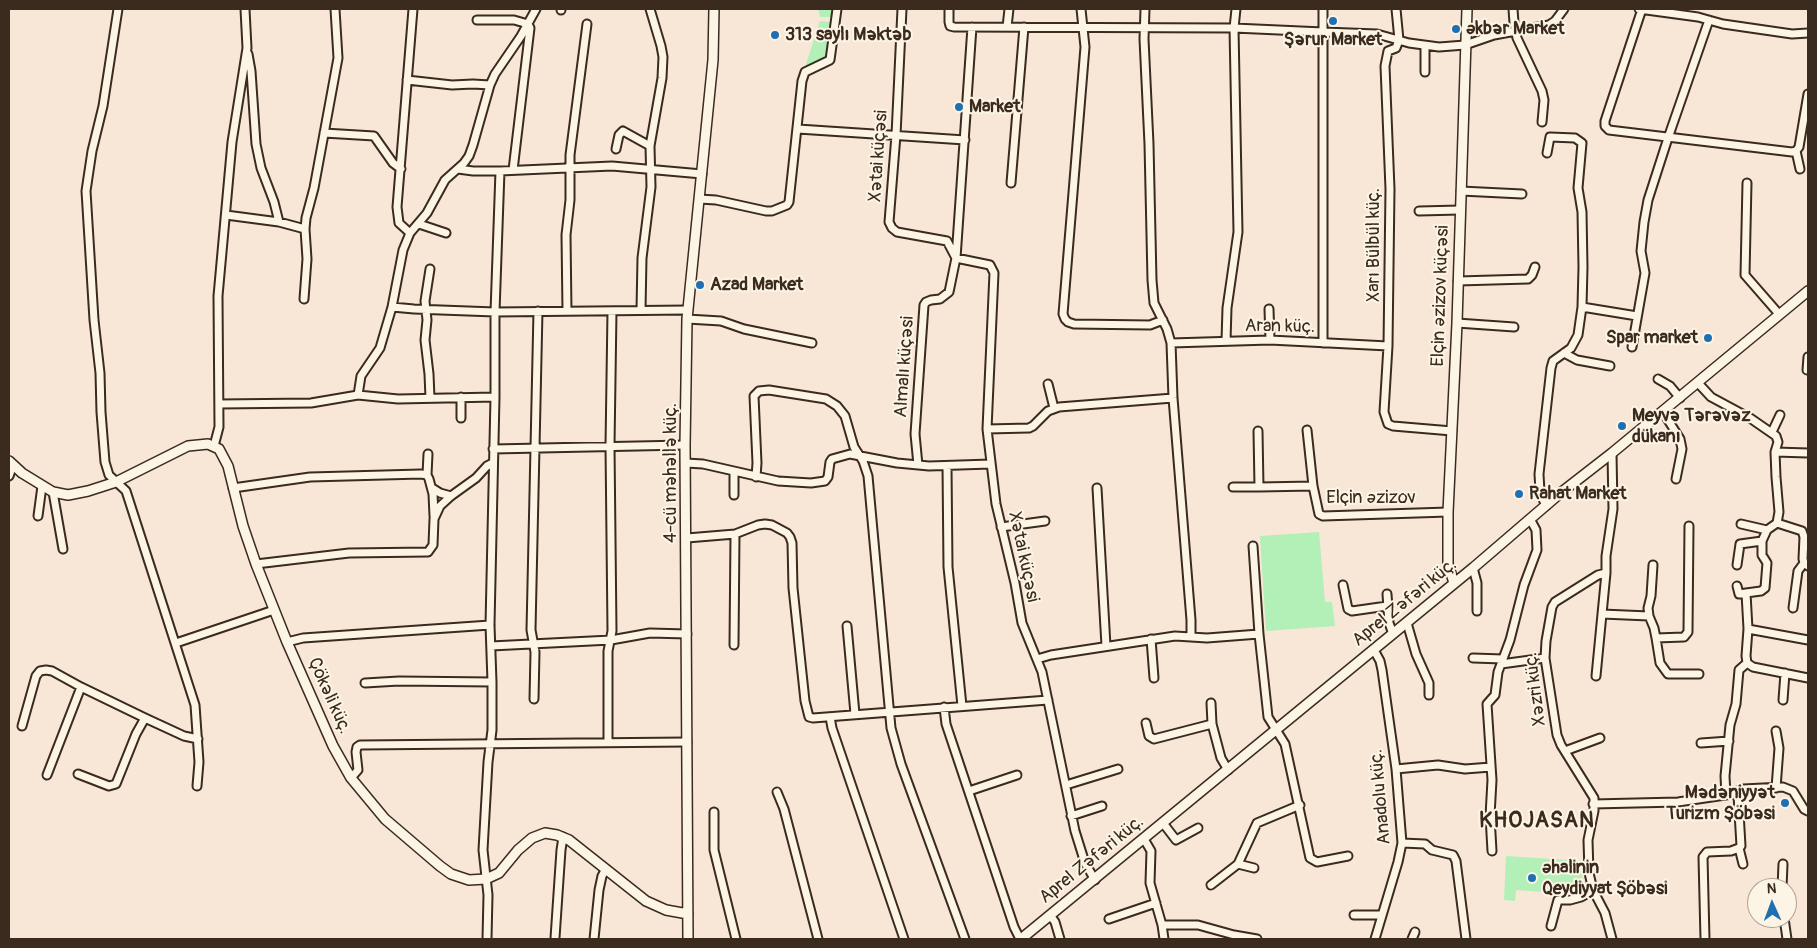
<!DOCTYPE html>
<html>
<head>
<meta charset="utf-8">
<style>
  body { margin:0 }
  #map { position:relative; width:1817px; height:948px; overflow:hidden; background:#f8e7d7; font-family:Pangolin,sans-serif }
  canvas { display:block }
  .frame { position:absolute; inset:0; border:10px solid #3b2a1e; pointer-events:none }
  .north { position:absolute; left:1747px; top:878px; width:50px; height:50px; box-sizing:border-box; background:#fcf5e5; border:1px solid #afa495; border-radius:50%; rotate:358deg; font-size:14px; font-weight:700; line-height:20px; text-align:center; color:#3b2a1e }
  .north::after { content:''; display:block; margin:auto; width:18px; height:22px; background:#1f6fb2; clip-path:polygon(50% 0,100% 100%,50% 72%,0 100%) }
</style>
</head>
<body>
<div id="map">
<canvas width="1817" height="948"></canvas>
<div class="frame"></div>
<div class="north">N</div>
</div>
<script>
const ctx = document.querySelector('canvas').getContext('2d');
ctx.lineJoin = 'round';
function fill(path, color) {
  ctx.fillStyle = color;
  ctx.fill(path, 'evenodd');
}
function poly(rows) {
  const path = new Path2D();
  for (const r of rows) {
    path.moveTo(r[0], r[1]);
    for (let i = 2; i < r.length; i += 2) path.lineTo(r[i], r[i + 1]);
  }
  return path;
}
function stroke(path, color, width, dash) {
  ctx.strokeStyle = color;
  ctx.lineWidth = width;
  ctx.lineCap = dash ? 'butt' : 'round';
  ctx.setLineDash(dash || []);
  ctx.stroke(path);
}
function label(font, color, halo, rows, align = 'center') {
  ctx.font = font + ' Pangolin,sans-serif';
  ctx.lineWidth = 4;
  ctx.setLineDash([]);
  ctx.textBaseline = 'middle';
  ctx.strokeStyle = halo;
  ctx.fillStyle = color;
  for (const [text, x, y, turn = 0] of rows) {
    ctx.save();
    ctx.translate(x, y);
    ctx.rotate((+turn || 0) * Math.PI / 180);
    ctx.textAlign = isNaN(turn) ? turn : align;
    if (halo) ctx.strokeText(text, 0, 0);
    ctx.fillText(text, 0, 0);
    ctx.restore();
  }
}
fill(poly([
  [818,9,832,9,831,17,820,17],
  [820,21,831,22,827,59,806,67,806,64],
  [1319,532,1325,602,1332,602,1335,626,1266,631,1260,536],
  [1506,856,1584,861,1581,883,1571,894,1516,890,1515,901,1504,900]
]), '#b2f0b7');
const minor = poly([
  [118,9,103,106,92,151,86,191,94,320,100,373,101,412,105,462,109,475,126,491,195,705,199,762,197,786],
  [561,9,561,10],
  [902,9,896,135,889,222,892,228,897,232,947,241,956,258,949,292,940,299,931,300,926,302,924,305,915,434,918,465],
  [949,9,949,22,950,26,954,27,1234,28,1323,32,1377,34,1409,43,1439,47,1465,45,1494,35,1549,25,1555,21,1564,9],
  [1081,9,1085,47,1063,314,1065,319,1068,322,1074,324,1150,325,1163,320],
  [1145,9,1144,39,1149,144,1152,280,1154,303,1167,329,1171,343,1173,398,1191,620,1191,637],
  [1323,9,1323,343],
  [1396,9,1399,40,1396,48,1388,51,1385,66,1390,189,1388,346,1384,412,1388,424,1393,426,1452,431],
  [1513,9,1514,23,1517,38,1542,91,1544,100,1542,122],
  [1639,9,1698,17,1723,24,1792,34,1808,33],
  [1642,9,1605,121,1605,126,1609,130,1792,152,1796,151,1799,147,1808,94],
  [477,20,514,20,528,24,530,28,513,170],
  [972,27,956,258,990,265,994,273,987,429,996,504,1015,583,1022,623,1042,672,1075,831,1085,863,1095,880],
  [1007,27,1009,9],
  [1425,46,1425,72],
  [248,54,251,71,256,144,261,168,274,202,279,222],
  [407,80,452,85,473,84,490,85],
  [798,129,965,140],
  [324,133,374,136,393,163,401,169],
  [616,149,619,135,623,131,650,146],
  [1796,151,1800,169],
  [458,169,473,171,500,171,612,166,702,174],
  [1011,183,1024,27],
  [1747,183,1745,275,1779,314],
  [1461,191,1522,194],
  [699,199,716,200,766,211,772,211,787,205,789,202,802,81,805,72,830,60,837,9],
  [1419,211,1460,210],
  [226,215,279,222,305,229],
  [419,224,446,233],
  [410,233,399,223,397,207,413,9],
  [1458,281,1528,279,1532,275,1535,267],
  [304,299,307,259,305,229,306,218,314,188,338,58,335,9],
  [392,307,414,309,495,312,688,310],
  [1582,307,1637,316],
  [1269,309,1270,340],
  [641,310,642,258,651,187,650,146,662,78,663,57,661,46,650,9],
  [567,311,566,235,570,200,570,155,587,24],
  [687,319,721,321,744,329,812,343],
  [1457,323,1514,327],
  [1226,341,1227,308,1238,232,1234,28,1236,9],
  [1171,343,1270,340,1388,346],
  [1632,347,1645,273,1641,251,1644,222,1648,200,1668,138,1709,20],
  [1564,353,1577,360,1610,366],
  [1807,370,1808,357],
  [1658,379,1670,386,1680,398],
  [1698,383,1711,397,1750,418,1776,436,1778,442,1775,452,1776,477,1779,512,1777,523,1802,531,1804,537,1803,559,1804,563,1808,566],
  [1048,384,1054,408],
  [358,395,361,376,380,348,392,307,403,250,410,233,427,213,445,180,464,163,469,156,473,145,490,85,495,74,521,36,536,9],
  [461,397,461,418],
  [430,398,429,374,425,340,427,320,425,301,430,269],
  [219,404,311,403,358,395,398,399,495,397],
  [1663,412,1680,439,1682,449,1676,479],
  [987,429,1029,428,1033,426,1048,411,1059,407,1173,398],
  [1307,430,1313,486,1319,514,1323,516,1448,512],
  [1258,431,1259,487,1313,486],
  [1772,432,1780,415],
  [214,446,219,427,218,296,232,142,247,48,245,9],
  [493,449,685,445],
  [1775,452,1808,453],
  [686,463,703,464,778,481,811,483,825,481,828,477,830,462,832,459,850,454,897,463,929,466,991,464],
  [947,466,948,567,962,706],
  [734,472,734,495],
  [427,475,428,454],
  [9,476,13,465],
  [756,477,757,463,754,396,759,391,769,390,826,399,837,406,845,416,854,447,863,461,868,476,891,728,901,764,965,939],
  [1233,487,1259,487],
  [233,488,310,477,421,474,427,475,429,479,433,494,434,516],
  [432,488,440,493,451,496],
  [1097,488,1106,646],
  [53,492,63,549],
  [1546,506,1540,492,1539,474,1551,368,1553,361,1571,348,1578,335,1582,307,1583,267,1582,212,1578,188,1582,143,1575,138,1550,137,1547,153],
  [38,516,42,486],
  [1741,524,1767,530],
  [1001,527,1045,521],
  [687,538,735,534,758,525,765,524,772,525,787,533,790,537,792,543,793,588,805,701,809,717,813,718,1048,700],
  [1253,546,1259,634],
  [256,564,349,553,428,552,433,545,434,519,440,506,451,496,476,478,487,466,493,463],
  [1737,565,1740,544,1762,541,1767,530,1777,523],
  [1473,568,1477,583,1477,611],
  [1606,573,1602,614,1649,616,1654,628,1656,638,1684,637,1688,632,1689,526],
  [1343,585,1348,609,1352,611,1387,606],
  [1746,593,1761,591,1765,588,1767,563,1762,555,1762,541],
  [1387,594,1389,623,1393,634],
  [1793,608,1798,571,1804,563],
  [1649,616,1648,608,1651,596,1653,565],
  [1407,623,1416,654,1429,683,1429,695],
  [847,626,855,714],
  [1748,629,1808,640],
  [1656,638,1660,663,1668,674,1699,674],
  [1151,639,1154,678],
  [287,642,303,638,490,625],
  [176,643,274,610],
  [734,645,735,534],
  [491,646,611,640,650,633,687,634],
  [1374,650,1380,661,1382,670,1396,769,1402,843,1398,862,1375,939],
  [1473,658,1503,659],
  [1037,659,1051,655,1175,636,1207,638,1259,634,1268,717,1285,744,1310,858,1317,862,1348,856],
  [1747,663,1753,667,1808,678],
  [1501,664,1545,658],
  [1596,676,1602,614],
  [365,683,399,681,492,682],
  [534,699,535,652,531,630,538,311],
  [1783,700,1785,673],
  [1211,703,1212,724,1221,758,1228,770],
  [944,707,946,724,1014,927,1020,939],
  [830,717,832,728,904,939],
  [1146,723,1149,736,1154,739,1212,724],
  [22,726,36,676,40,671,46,670,52,671,81,687,145,718,184,736,198,739],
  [608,742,608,651,612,631,610,446,612,311],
  [1701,743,1729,741],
  [1565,751,1600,738],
  [1396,769,1438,765,1465,769,1491,767],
  [78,774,109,786,116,784,136,734,145,718],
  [47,775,81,687],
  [351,778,358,770,356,752,357,747,360,745,687,742],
  [1066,785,1118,769],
  [1776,788,1779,748,1776,731],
  [969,791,1017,775],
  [777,792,784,809,818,939],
  [1736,794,1739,790,1743,789,1783,787,1793,791,1804,809,1808,811],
  [1726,795,1725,776,1730,725,1736,704,1739,670,1747,663,1746,656,1748,629,1746,593,1739,594,1737,586],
  [1593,804,1678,802,1732,794,1738,795,1741,846,1739,848,1731,851,1707,852,1703,857,1705,939],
  [714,812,714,850,736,939],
  [1071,816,1102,806],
  [1163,823,1176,840,1198,828],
  [1144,839,1151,851,1150,883,1162,925,1164,939],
  [1402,843,1425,844,1432,850,1453,855,1456,861,1466,939],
  [1739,848,1743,864],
  [1492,851,1490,816,1492,780,1487,704,1495,695,1498,672,1510,640,1524,585,1537,550,1536,530,1530,519],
  [1238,864,1254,868],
  [1211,885,1238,864,1257,823,1300,805],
  [1782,888,1783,864],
  [1050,915,1055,922,1060,939],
  [1354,915,1382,915],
  [1784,918,1787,939],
  [1109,919,1156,903],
  [1162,925,1198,925,1234,935,1257,939],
  [1551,926,1558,900,1570,900,1581,897,1593,890],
  [555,938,561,850,563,837],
  [487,939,488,895,483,850,488,762,492,730,492,682,490,625,495,397,495,312,500,171],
  [594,939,599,890,602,876,606,869],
  [1412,939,1415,932],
  [1612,939,1605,913,1593,890,1589,873,1588,840,1594,811,1594,798,1561,745,1557,735,1545,658,1546,641,1552,607,1555,602,1598,575,1606,573,1606,556,1613,509,1612,453]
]);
const tertiary = poly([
  [9,461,22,473,53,492,68,495,88,491,116,482,188,446,208,444,219,449,228,466,243,526,256,564,287,642,333,746,351,778,385,819,440,866,451,874,469,880,486,879,499,873,518,850,532,838,545,833,557,835,569,840,646,901,666,910,688,914],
  [1454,583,1448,564,1448,512,1457,323,1467,9],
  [688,939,685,445,687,319,713,60,714,9],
  [1021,939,1473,568,1558,495,1612,453,1808,291]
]);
stroke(minor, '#3b2a1e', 11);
stroke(tertiary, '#3b2a1e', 12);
stroke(minor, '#fcf5e5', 7);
stroke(tertiary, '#fcf5e5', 9);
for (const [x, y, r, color] of [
  [1333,21,5,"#1f6fb2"],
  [1456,29,5,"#1f6fb2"],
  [775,35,5,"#1f6fb2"],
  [959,107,5,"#1f6fb2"],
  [700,285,5,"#1f6fb2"],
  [1708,338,5,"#1f6fb2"],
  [1622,426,5,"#1f6fb2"],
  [1519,494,5,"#1f6fb2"],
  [1785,803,5,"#1f6fb2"],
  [1532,878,5,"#1f6fb2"]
]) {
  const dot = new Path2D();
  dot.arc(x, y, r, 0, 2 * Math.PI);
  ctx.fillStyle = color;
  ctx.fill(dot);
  stroke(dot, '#fcf5e5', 2);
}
label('bold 18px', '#3b2a1e', '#fcf5e5', [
  ["Əkbər Market",1466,29],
  ["313 saylı Məktəb",785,35],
  ["Şərur Market",1333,40,"center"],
  ["Market",969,107],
  ["Azad Market",710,285],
  ["Spar market",1698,338,"right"],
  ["Meyvə Tərəvəz",1632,416],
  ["dükanı",1632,437],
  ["Rahat Market",1529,494],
  ["Mədəniyyət",1775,793,"right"],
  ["Turizm Şöbəsi",1775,814,"right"],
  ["Əhalinin",1542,868],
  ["Qeydiyyat Şöbəsi",1542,889]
], 'left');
label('18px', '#3b2a1e', '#fcf5e5', [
  ["Xətai küçəsi",879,156,-86],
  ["Xarı Bülbül küç.",1374,245,-90],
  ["Elçin Əzizov küçəsi",1441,296,-88],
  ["Aran küç.",1280,327,1],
  ["Almalı küçəsi",905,367,-86],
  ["4-cü məhəllə küç.",671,473,-90],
  ["Elçin Əzizov",1371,498],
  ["Xətai küçəsi",1023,557,78],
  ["Aprel Zəfəri küç.",1405,603,-39],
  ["Xəzri küç.",1536,689,-97],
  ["Çökəli küç.",329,696,66],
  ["Anadolu küç.",1381,797,-95],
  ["Aprel Zəfəri küç.",1092,860,-39]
]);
ctx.letterSpacing = '1px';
label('bold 22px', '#3b2a1e', '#fcf5e5', [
  ["KHOJASAN",1537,821]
]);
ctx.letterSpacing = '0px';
</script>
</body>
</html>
